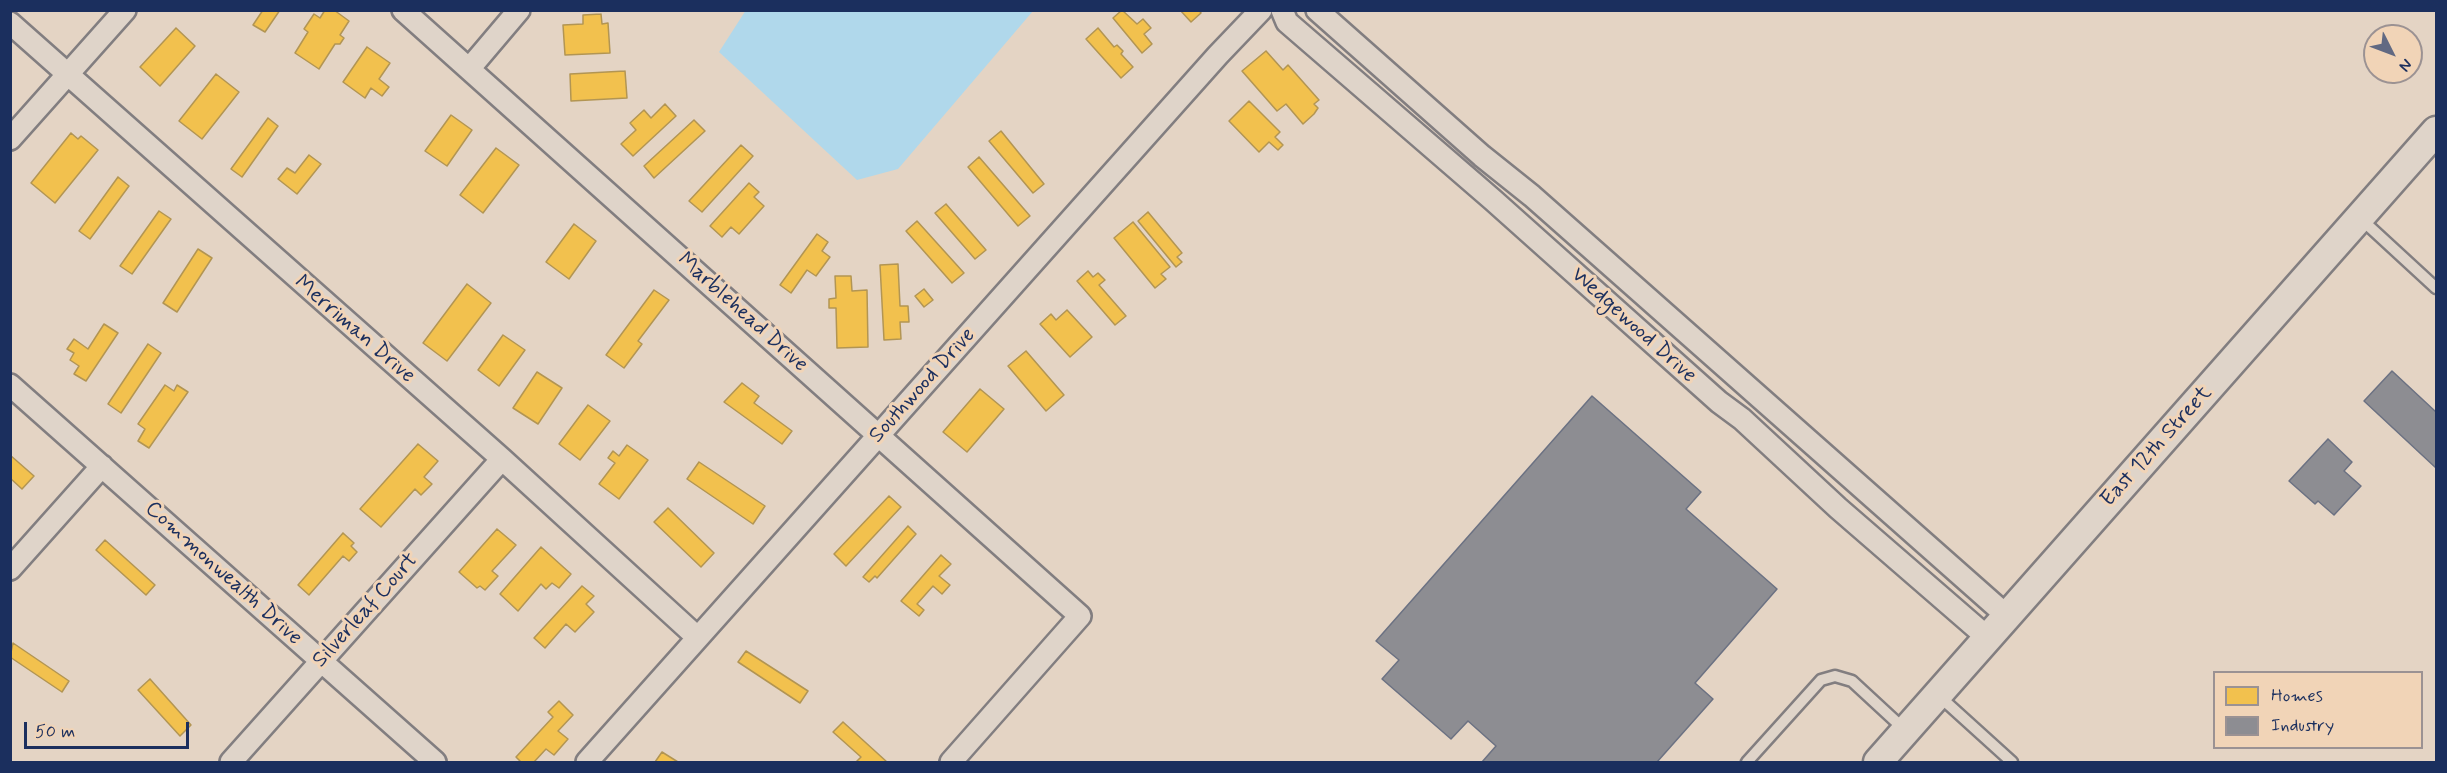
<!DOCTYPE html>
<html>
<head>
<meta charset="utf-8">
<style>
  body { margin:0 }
  #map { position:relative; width:2447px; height:773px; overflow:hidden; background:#e4d4c4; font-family:Mynerve,sans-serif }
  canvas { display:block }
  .frame { position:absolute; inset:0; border:12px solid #1b2f5e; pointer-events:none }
  .legend { position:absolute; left:2213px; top:671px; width:210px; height:78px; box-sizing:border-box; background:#f1d4b7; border:2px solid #9b9293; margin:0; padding:8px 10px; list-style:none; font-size:18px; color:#1b2f5e }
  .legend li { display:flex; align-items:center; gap:12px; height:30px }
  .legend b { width:30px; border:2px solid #9b9293 }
  .north { position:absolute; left:2363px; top:24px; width:60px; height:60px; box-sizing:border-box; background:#f1d4b7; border:2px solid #9b9293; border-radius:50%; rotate:132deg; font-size:16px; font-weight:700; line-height:24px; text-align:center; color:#1b2f5e }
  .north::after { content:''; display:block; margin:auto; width:21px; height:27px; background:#616982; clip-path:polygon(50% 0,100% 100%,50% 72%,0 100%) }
  .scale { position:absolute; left:24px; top:722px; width:165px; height:27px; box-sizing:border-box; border:3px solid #1b2f5e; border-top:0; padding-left:8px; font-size:18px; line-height:21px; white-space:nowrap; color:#1b2f5e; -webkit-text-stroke:4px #f1d4b7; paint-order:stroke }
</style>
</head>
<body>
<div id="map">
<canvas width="2447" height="773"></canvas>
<div class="frame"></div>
<ul class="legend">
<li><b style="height:16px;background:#f2c14e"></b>Homes</li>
<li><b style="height:16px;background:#8d8d92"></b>Industry</li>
</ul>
<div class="north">N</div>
<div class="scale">50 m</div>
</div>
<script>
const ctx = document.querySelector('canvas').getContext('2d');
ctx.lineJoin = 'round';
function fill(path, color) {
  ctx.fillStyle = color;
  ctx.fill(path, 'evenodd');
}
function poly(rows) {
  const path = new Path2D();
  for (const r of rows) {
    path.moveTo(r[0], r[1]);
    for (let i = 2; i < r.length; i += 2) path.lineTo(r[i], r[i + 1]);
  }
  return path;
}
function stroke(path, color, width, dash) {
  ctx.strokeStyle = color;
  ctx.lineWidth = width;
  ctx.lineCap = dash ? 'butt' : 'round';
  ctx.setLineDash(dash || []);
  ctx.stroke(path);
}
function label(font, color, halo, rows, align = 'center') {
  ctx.font = font + ' Mynerve,sans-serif';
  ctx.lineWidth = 6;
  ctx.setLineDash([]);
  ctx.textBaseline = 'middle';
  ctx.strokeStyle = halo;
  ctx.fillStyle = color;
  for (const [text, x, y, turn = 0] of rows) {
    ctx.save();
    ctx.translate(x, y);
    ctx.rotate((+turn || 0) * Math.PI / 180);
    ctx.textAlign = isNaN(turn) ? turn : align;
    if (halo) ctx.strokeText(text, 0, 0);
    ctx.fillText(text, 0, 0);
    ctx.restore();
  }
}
fill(poly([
  [746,10,1033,10,1033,11,898,169,857,180,719,52]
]), '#b0d8eb');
const homes = poly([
  [263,10,280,10,265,32,253,25,263,10],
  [325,10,334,10,349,21,340,35,344,38,340,44,335,44,319,69,295,53,308,32,304,29,314,14,320,18,325,10],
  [1122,10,1137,24,1143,19,1151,28,1144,34,1152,44,1142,53,1113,18,1122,10],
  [1180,10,1199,10,1201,13,1191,22,1180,10],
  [601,14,602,24,608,23,610,53,565,55,563,25,583,24,583,15,601,14],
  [176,28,195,46,160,86,140,67,176,28],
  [1098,28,1114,47,1117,45,1123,51,1121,54,1133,67,1121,78,1086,39,1098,28],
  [367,47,390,63,379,79,389,87,382,96,371,88,365,98,343,82,367,47],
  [1266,51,1283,70,1288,65,1319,100,1314,104,1318,108,1314,114,1303,124,1286,104,1277,111,1242,71,1266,51],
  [625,71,627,98,571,101,570,74,625,71],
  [216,74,239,92,202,139,179,121,216,74],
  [1249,101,1280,132,1275,137,1283,145,1278,150,1269,142,1259,152,1229,121,1249,101],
  [665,104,676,116,633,156,621,144,636,130,630,123,644,110,651,118,665,104],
  [451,115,472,130,447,166,425,151,451,115],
  [268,118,278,126,242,177,231,169,268,118],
  [694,120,705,131,654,178,644,166,694,120],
  [1001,131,1044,184,1033,193,989,141,1001,131],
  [71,133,78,139,81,136,98,150,55,203,31,183,71,133],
  [741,145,753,156,702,212,689,201,741,145],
  [496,148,519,165,483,213,460,195,496,148],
  [309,155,321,164,297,194,278,179,287,168,295,173,309,155],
  [979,157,1030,216,1018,226,968,167,979,157],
  [118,177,129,186,90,239,79,231,118,177],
  [749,183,759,192,754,197,764,206,739,234,731,227,722,237,710,226,749,183],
  [946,204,986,250,975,259,935,213,946,204],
  [159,211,171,219,132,274,120,266,159,211],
  [1148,212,1182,253,1177,257,1182,262,1176,267,1138,221,1148,212],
  [917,221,964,273,952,283,906,231,917,221],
  [1133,222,1170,267,1161,274,1166,279,1155,288,1114,238,1133,222],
  [574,224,596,241,569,279,546,262,574,224],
  [817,234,828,242,822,251,830,257,816,276,807,270,791,293,780,285,817,234],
  [198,249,212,258,177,312,163,303,198,249],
  [898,264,900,306,908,306,909,322,900,322,901,339,884,340,880,265,898,264],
  [1088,271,1093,277,1098,273,1105,280,1099,285,1126,316,1115,325,1077,281,1088,271],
  [835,276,851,276,852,291,867,290,868,347,837,348,836,308,829,308,829,299,836,298,835,276],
  [467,284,491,303,447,361,423,343,467,284],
  [924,289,933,300,924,307,915,296,924,289],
  [654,290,669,300,638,341,642,344,624,368,606,355,654,290],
  [1067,310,1092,337,1070,357,1040,324,1051,314,1056,320,1067,310],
  [104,324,118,333,86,381,74,374,79,366,70,360,74,353,67,349,74,339,88,349,104,324],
  [503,335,525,350,499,386,478,370,503,335],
  [148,344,161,353,121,413,108,404,148,344],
  [1026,351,1064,395,1046,411,1008,366,1026,351],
  [537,372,562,388,538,424,513,408,537,372],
  [742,383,759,396,754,403,792,431,782,444,724,402,742,383],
  [165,385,174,391,177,385,188,392,149,448,138,441,145,429,138,424,165,385],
  [980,389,1004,409,967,452,943,432,980,389],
  [588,405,610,421,580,460,559,444,588,405],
  [418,444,438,461,424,477,432,484,421,495,415,489,381,527,360,509,418,444],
  [627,445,648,460,619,499,599,484,615,463,608,458,613,451,619,456,627,445],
  [10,455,34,476,22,489,10,478,10,455],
  [699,462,765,506,753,524,687,479,699,462],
  [889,496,901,507,846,566,834,554,889,496],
  [668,508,714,553,701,567,654,522,668,508],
  [908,526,916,534,877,578,875,576,869,582,863,577,908,526],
  [497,529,516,545,492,571,498,576,485,590,480,586,477,588,459,572,497,529],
  [343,533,354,543,351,546,357,552,349,561,343,556,309,595,298,585,343,533],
  [105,540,155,585,146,595,96,550,105,540],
  [541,547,571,574,559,588,552,583,546,589,541,584,518,611,500,594,541,547],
  [941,555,951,564,939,576,950,585,942,594,933,586,917,604,924,610,919,616,901,601,941,555],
  [582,586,594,596,586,604,594,612,575,632,566,624,545,648,534,638,582,586],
  [13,643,69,681,62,692,10,657,13,643],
  [746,651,808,691,800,703,738,662,746,651],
  [150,679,191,725,180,736,138,690,150,679],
  [559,701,573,715,558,731,568,739,554,755,546,749,534,762,521,762,516,757,553,717,548,712,559,701],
  [843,722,887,762,856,762,861,757,833,732,843,722],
  [662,752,678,762,655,762,662,752]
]);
fill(homes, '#f2c14e');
stroke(homes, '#b29553', 1.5);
const industry = poly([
  [2392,371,2436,412,2436,468,2364,401,2392,371],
  [1592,396,1701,492,1686,509,1777,589,1695,683,1713,699,1657,762,1482,762,1496,746,1468,721,1451,739,1382,679,1399,660,1376,641,1592,396],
  [2328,439,2352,462,2344,471,2361,486,2334,515,2318,501,2315,504,2289,481,2328,439]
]);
fill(industry, '#8d8d92');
stroke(industry, '#6b7182', 1.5);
const lane = poly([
  [2360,218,2436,288],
  [1938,695,2012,762],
  [1747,762,1821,680,1835,676,1852,681,1905,730]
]);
const street = poly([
  [403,10,1080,616,951,762],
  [1282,10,1287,22,1493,200,1719,402,1742,419,1838,508,1988,638],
  [1317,10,1482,156,1532,196,2007,616],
  [10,23,502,459,697,637],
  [469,69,519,10],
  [10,139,125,10],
  [10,385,435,762],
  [10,569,102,466],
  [231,762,502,459],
  [587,762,1218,55,1261,10]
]);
const secondary = poly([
  [1878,762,2436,131]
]);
stroke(lane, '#827e80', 15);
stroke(street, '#827e80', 26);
stroke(secondary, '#827e80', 33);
stroke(lane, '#dfd4c9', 10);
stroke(street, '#dfd4c9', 21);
stroke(secondary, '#dfd4c9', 28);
label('22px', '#1b2f5e', '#f1d4b7', [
  ["Marblehead Drive",742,313,42],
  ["Wedgewood Drive",1633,326,42],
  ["Merriman Drive",354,330,41],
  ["Southwood Drive",923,386,-48],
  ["East 12th Street",2157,447,-48],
  ["Commonwealth Drive",223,574,42],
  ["Silverleaf Court",366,611,-48]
]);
</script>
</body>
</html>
